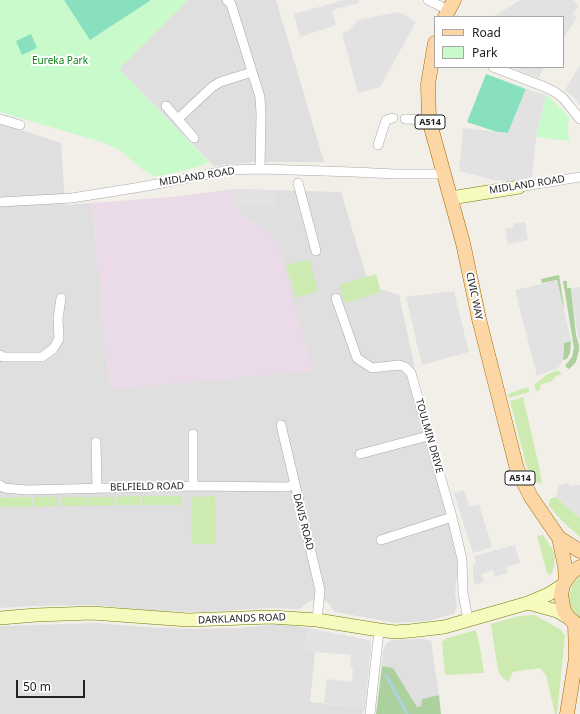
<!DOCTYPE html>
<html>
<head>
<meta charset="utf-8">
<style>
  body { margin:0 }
  #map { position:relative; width:580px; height:714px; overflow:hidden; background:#f2efe9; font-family:"Noto Sans",sans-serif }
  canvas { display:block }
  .legend { position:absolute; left:434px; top:16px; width:130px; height:52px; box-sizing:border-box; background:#fff; border:1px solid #a7a7a7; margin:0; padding:5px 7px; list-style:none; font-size:12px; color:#222 }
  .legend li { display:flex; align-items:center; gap:8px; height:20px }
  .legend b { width:20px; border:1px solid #a7a7a7 }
  .scale { position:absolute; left:16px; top:680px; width:69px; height:18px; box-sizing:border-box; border:2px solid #222; border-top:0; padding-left:5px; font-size:12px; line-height:14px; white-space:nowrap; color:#222; -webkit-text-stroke:3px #fff; paint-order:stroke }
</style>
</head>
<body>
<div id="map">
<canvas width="580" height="714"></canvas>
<ul class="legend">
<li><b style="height:5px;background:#fcd6a4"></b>Road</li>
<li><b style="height:11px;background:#c8facc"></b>Park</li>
</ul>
<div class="scale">50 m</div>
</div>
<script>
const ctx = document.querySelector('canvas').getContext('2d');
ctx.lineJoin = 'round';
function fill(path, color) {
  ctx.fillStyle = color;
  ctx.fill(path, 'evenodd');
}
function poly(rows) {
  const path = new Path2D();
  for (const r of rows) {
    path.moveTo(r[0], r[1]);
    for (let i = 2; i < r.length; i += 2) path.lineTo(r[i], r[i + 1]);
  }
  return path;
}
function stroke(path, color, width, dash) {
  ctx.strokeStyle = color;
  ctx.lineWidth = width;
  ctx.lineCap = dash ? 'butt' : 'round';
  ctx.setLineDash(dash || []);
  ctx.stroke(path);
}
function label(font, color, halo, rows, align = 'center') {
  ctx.font = font + ' "Noto Sans",sans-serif';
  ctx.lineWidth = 4;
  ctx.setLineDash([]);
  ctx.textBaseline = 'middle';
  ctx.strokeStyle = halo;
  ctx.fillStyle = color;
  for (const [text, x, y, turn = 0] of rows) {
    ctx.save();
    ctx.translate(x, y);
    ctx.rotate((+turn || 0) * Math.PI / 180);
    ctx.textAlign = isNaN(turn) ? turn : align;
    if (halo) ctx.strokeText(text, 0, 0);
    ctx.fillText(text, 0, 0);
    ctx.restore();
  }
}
fill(poly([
  [188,0,276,0,324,162,253,162,214,166,118,69],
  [0,123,61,143,65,205,92,203,110,389,277,241,233,206,233,189,341,192,369,285,399,295,458,566,455,594,457,606,454,614,428,621,397,623,335,612,326,601,310,601,300,609,270,608,201,612,159,611,94,605,32,606,0,608],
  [97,623,145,627,193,629,238,628,281,624,307,628,305,648,315,652,310,702,365,708,362,714,0,714,0,626],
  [423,639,431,641,439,695,422,699,421,706,417,707,393,668,382,666,383,651,386,644,392,640]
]), '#e0dfdf');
fill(poly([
  [233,189,233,206,277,241,313,371,110,389,92,203,171,197]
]), '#ebdbe8');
fill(poly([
  [309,259,318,291,296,298,286,266],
  [376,274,381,292,345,303,339,285],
  [558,370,562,374,556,376,552,381,540,385,540,390,536,391,534,385,546,375],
  [528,387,529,392,509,398,508,395,510,393],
  [523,397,539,466,542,484,536,482,532,479,528,472,510,401],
  [140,496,140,505,116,505,116,497],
  [142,496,181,496,181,505,142,505],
  [215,496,216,544,192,544,191,497],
  [32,497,32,507,0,507,0,498],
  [33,497,58,497,58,506,34,507],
  [61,497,87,497,87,506,61,506],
  [89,497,114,497,114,505,89,506],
  [556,497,580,518,580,537,562,521,549,506,550,499],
  [543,535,553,550,555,557,554,567,551,575,547,573,537,536],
  [580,575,580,619,574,614,571,607,569,597,572,585],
  [535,615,561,630,565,636,557,714,555,714,546,675,540,668,513,672,508,682,501,676,498,671,491,624,519,616],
  [476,630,480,648,484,673,445,675,442,642,447,638]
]), '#cdebb0');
fill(poly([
  [559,275,564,307,563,307,557,280,542,283,541,279],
  [563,281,567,281,567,288,571,288,576,335,579,345,579,350,576,362,569,369,565,366,572,357,574,348],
  [571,341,570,353,567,359,563,360,564,343],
  [382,666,393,668,417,707,421,706,422,699,439,695,441,714,376,714]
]), '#add19e');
fill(poly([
  [0,0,188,0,119,69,209,162,197,167,165,175,153,176,140,168,121,151,105,143,0,112],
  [546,95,549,97,569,117,568,128,569,141,536,137]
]), '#c8facc');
fill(poly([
  [64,0,151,0,90,40],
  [31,34,37,48,22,55,16,41],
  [486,74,526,89,508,133,497,132,467,122]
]), '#88e0be');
fill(poly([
  [344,0,359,0,359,3,332,10,336,25,300,37,294,14],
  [520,0,573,0,579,5,573,14,577,17,563,39,563,17,493,17],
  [399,12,416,22,380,87,358,93,342,33,349,31,357,20],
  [580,65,580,105,575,98,565,90],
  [511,67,545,67,538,78],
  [526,89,546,95,536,137,532,179,508,181,494,180,459,171,463,128,508,133],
  [233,189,277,190,277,206,233,206],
  [525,222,528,240,508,244,505,229,514,227,513,224],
  [557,280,571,341,564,343,563,360,559,367,548,372,537,376,515,290],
  [580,287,580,342,577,331,571,288],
  [454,291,469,352,422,365,406,297],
  [567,483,571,486,580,485,580,518,556,497,559,485],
  [464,490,469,507,479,504,492,547,473,553,454,493],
  [515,545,520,563,506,567,508,573,495,577,493,570,482,574,484,582,475,585,473,577,473,564,476,563,474,556],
  [307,628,370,640,371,647,365,708,324,703,327,679,352,682,353,668,350,667,351,655,315,652,305,648]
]), '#e2e2e2');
stroke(poly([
  [386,675,407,714]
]), '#aad3df', 3);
const street = poly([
  [227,0,231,4,260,97,261,114,260,169],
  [428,0,448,10],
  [493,67,545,87,555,92,563,98,580,119],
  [166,106,194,138],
  [0,119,20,125],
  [178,119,212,87,220,82,252,72],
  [405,119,429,120],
  [378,145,386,120,393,118],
  [298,183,316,251],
  [519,187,580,177],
  [0,202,72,198,141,187,230,170,260,169,354,172,395,174,444,174],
  [336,298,357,358,372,368,399,365,405,367,411,373,452,517,462,559,463,593,468,620],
  [0,355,3,357,42,357,53,349,59,339,58,319,61,298],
  [281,425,320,590,317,620],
  [96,442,97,489],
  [360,454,428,436],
  [0,485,4,488,27,490,193,486,287,487,294,485],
  [193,486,193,434],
  [381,540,452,517],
  [370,714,379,630]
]);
const secondary = poly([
  [451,198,519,187],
  [528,603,557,611,569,618],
  [0,618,36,615,92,613,188,620,271,617,317,620,379,630,395,632,410,631,444,627,528,603,549,594,563,585]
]);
const primary = poly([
  [445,17,454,0],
  [435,43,428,84,429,120,463,243,479,319,517,469,531,497,559,538,565,566,566,580],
  [559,538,580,551],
  [580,567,572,572,566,580,563,585,561,595,564,611,569,618,580,627],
  [567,714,576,658,575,624]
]);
stroke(street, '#a9a9a9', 10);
stroke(secondary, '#707d05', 14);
stroke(primary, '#a06b00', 15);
stroke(street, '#fff', 9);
stroke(secondary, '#f7fabf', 13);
stroke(primary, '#fcd6a4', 14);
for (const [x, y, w] of [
  [430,122,30],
  [520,478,30]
]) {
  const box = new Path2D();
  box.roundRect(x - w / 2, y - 7, w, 14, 3);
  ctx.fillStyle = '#fff';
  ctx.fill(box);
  stroke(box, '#222', 1);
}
label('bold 9px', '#222', null, [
  ["A514",430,122],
  ["A514",520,478]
]);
label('10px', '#0c8416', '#fff', [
  ["Eureka Park",60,61]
]);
label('10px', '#222', '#fff', [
  ["MIDLAND ROAD",197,177,-9],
  ["MIDLAND ROAD",527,185,-9],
  ["CIVIC WAY",474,296,78],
  ["TOULMIN DRIVE",429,436,74],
  ["BELFIELD ROAD",147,487,-1],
  ["DAVIS ROAD",303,522,76],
  ["DARKLANDS ROAD",242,619,-2]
]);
</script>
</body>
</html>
